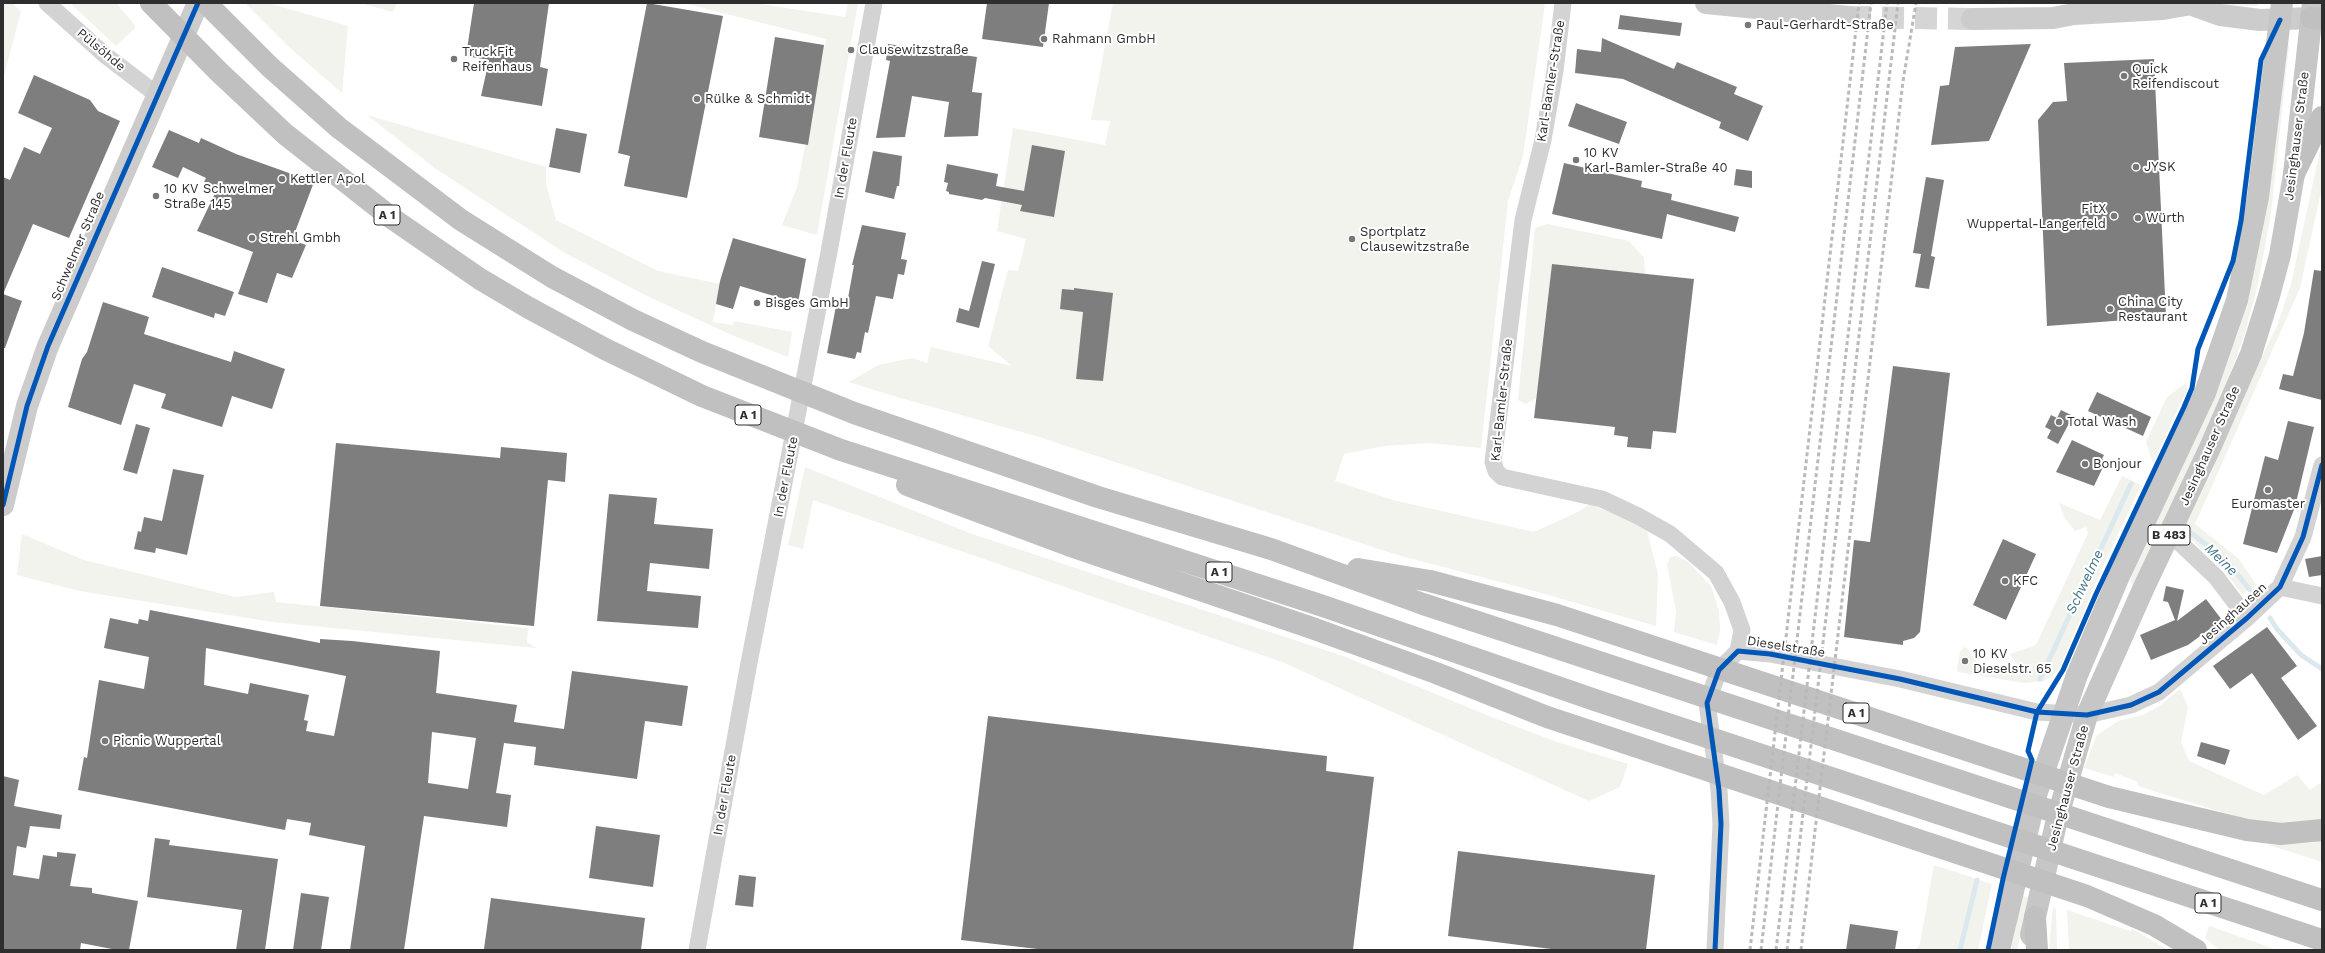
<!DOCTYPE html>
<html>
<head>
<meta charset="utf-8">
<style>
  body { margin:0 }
  #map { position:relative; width:2325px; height:953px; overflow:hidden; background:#fff; font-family:"Work Sans",sans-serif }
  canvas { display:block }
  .frame { position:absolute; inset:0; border:4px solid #2e2e2e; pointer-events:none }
</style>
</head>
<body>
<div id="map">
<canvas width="2325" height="953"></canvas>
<div class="frame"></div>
</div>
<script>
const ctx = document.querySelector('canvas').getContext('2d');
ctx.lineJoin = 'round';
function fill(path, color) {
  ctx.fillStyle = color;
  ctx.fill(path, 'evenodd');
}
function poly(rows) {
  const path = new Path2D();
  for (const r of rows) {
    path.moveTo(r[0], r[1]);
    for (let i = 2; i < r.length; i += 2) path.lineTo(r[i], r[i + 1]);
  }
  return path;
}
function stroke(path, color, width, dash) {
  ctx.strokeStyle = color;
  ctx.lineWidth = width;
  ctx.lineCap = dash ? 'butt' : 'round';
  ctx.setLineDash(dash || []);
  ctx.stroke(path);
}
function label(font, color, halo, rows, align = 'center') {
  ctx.font = font + ' "Work Sans",sans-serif';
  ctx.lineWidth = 4;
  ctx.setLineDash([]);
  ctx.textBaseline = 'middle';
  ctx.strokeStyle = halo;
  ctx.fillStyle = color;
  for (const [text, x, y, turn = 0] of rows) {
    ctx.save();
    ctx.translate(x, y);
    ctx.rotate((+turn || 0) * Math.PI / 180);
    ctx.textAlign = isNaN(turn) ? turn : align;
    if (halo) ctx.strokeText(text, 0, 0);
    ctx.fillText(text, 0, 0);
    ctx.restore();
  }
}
fill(poly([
  [3,3,12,3,21,11,3,80],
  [70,3,116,3,134,24,135,28,116,46],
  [245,3,268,3,348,26,342,93,289,47],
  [360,3,397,3,393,12],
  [683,3,754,3,845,17,848,3,858,3,817,235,782,225,797,187,826,39],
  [1113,3,1545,4,1523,156,1508,201,1481,448,1429,443,1384,446,1344,454,1335,481,1393,500,1534,532,1580,511,1589,504,1617,515,1647,531,1658,574,1656,626,1538,592,1394,554,1036,436,890,395,849,382,878,365,912,358,927,363,931,347,1012,366,988,346,1008,270,1018,271,1026,239,997,231,1013,128,1105,145,1110,121,1091,120],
  [2214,3,2259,3,2257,6,2217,5],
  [2288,44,2289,46,2271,213,2258,284,2244,336,2214,417,2134,587,2131,585,2131,576,2225,368,2239,328,2261,237],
  [367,115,546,167,546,184,556,220,658,271,720,284,713,322,733,325,734,321,792,332,788,357,734,336,647,296,565,253,436,169],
  [2322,141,2322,187,2300,288,2195,524,2239,559,2257,586,2242,594,2226,573,2186,534,2186,523,2211,473,2257,366,2277,326,2291,284],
  [1547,224,1629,241,1644,258,1645,274,1552,264,1536,398,1526,404,1518,400,1535,228],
  [2186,383,2187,390,2153,463,2146,442,2167,397],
  [805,467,972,534,1343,656,1494,718,1557,742,1628,764,1620,787,1589,801,1282,662,813,500,803,549,788,545],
  [2122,476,2141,485,2105,562,2058,671,2044,681,2025,683,1958,672,1957,668,1960,652,1964,647,1967,648,1976,662,2011,668,2017,664,2010,654,2036,645,2088,533,2086,527,2075,531,2064,517,2059,503,2100,520],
  [22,534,84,560,235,597,274,592,276,602,528,628,527,642,536,648,273,622,80,591,17,575],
  [1677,556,1688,562,1711,586,1719,611,1720,631,1717,645,1674,632,1676,611,1667,565,1670,557],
  [2180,689,2188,707,2181,742,2189,761,2264,795,2297,775,2310,790,2322,782,2322,822,2263,825,2138,786,2138,782,2115,773,2114,777,2084,768,2096,736,2118,721,2143,715,2158,707],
  [2322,840,2322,862,2269,845,2312,843],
  [1934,865,1992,884,1978,950,1915,950,1920,944],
  [2022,895,2028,898,2017,950,2011,950],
  [2053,907,2056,909,2057,950,2049,950],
  [2067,910,2130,931,2133,929,2168,950,2069,950],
  [2209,926,2269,947,2277,950,2219,950,2205,938]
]), '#f1f3ec');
stroke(poly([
  [2191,533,2226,560,2250,590],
  [2270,618,2277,629,2301,655,2322,669],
  [2040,679,2131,484],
  [1960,950,1977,880]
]), '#dbe9ee', 5);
fill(poly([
  [474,3,549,3,540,67,548,69,542,106,481,96,489,60,466,56],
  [647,3,723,16,687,198,624,186,630,156,618,153],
  [987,3,1049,3,1043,47,982,39],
  [1620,15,1682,23,1680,36,1618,29],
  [775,37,824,45,808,145,759,137],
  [1602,38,1674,69,1677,62,1737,87,1734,94,1763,106,1748,141,1719,128,1721,122,1623,79,1575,73,1577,49,1601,52],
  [888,44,977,57,972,92,982,93,978,136,944,137,949,102,912,96,905,137,876,138,890,61,886,60],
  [2031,44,1989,141,1931,145,1940,86,1949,85,1955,47],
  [2154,59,2166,317,2047,326,2038,120,2053,102,2067,101,2064,63],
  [34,75,90,100,98,111,120,121,69,238,33,224,3,294,22,301,5,348,3,348,3,177,10,180,24,147,40,154,52,128,18,113],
  [1576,103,1627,122,1619,144,1568,126],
  [556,128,587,134,580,173,549,167],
  [169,130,199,143,201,138,236,154,314,182,292,240,306,245,292,278,277,273,267,303,238,294,253,252,197,231,218,187,204,182,206,178,183,167,178,178,152,167],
  [1032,145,1065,151,1054,217,1020,211,1022,205,985,198,982,200,949,194,949,192,946,191,948,183,944,182,947,164,998,174,996,186,1024,191],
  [873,151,902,156,899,186,897,186,894,199,865,192],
  [1564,163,1642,181,1641,187,1672,194,1671,200,1739,217,1735,232,1667,214,1662,239,1552,214],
  [1736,169,1752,171,1752,188,1734,185],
  [1926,177,1944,180,1931,256,1935,257,1929,289,1915,287,1921,254,1913,253],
  [862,225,906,233,901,259,907,260,904,275,898,274,893,299,876,296,868,333,865,332,861,353,857,352,855,359,827,353,836,306,846,309,854,265,852,265],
  [733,238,806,259,798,303,740,286,733,309,716,304,720,281],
  [982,261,995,264,979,328,956,322,959,308,969,311],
  [1552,264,1694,279,1676,433,1653,431,1651,449,1627,447,1628,437,1614,435,1615,427,1534,418],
  [162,267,234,292,225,316,215,313,214,318,152,297],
  [2314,270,2322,271,2322,400,2279,389,2283,374,2293,376,2304,333],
  [1074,288,1113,293,1103,381,1076,379,1083,312,1060,309,1062,289,1074,290],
  [103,302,149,317,144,334,231,362,234,351,285,369,272,409,232,396,222,427,161,408,166,394,134,384,121,425,68,407,82,359,87,352],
  [1893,366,1950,373,1920,632,1914,638,1903,641,1903,645,1844,637,1854,540,1870,542],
  [2097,392,2151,417,2143,436,2088,411],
  [2061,410,2073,416,2058,444,2047,438,2051,430,2045,427,2051,415,2057,418],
  [2288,421,2314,427,2295,507,2277,553,2243,544,2265,456,2278,460],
  [136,424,150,428,137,474,123,470],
  [2072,440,2104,455,2102,459,2106,461,2094,486,2056,472],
  [336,443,500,458,501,447,567,453,565,482,548,480,534,626,320,606],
  [173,469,204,475,187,555,156,548,155,553,134,549,138,531,141,532,144,517,162,521],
  [609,494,657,498,654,524,713,529,709,569,650,563,647,591,701,596,698,628,597,621],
  [2003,539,2036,554,2006,620,1973,605],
  [2322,556,2322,575,2309,577,2305,559],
  [2166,586,2184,590,2177,621,2206,599,2222,620,2188,645,2151,660,2140,635,2175,620,2168,602,2163,601],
  [150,610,320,643,320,639,352,641,440,651,436,693,517,705,514,722,564,729,572,671,688,686,682,726,645,721,637,779,534,765,536,747,504,743,496,793,511,795,507,827,424,816,404,950,350,950,365,846,309,835,311,823,287,819,285,830,78,790,84,757,87,758,99,680,144,689,149,657,104,648,110,618,138,624,139,619,148,621],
  [206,648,346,676,334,736,306,731,308,721,304,720,309,695,250,683,248,694,204,685],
  [432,732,476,738,468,789,428,783],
  [2267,627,2297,666,2281,678,2317,726,2298,740,2252,673,2230,689,2213,666],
  [988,716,1327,756,1326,771,1374,777,1353,950,1046,950,961,940],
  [2201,742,2230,750,2225,765,2197,756],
  [3,776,19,780,14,806,62,815,60,829,30,826,26,848,17,846,13,875,39,879,43,855,57,857,57,852,76,854,70,886,92,888,92,893,138,901,129,950,117,950,81,943,80,950,3,950],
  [596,826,660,835,653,887,589,878],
  [155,838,170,840,169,845,278,859,265,950,236,950,242,910,147,897],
  [1458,851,1655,875,1646,950,1559,950,1448,936],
  [739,875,756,877,753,907,735,905],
  [301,893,329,897,321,950,293,950],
  [491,898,645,918,641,950,484,949],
  [1850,924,1898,931,1895,950,1846,950]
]), '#7e7e7e');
stroke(poly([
  [1849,17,1972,19]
]), '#d5d5d5', 22, [22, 11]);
stroke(poly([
  [47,3,105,55,156,94],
  [1563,3,1555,71,1543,140,1523,220,1493,462,1496,471,1502,477,1602,499,1638,516,1670,534,1716,573,1732,602,1742,630,1738,651],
  [2172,528,2180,543,2216,577,2247,618],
  [2280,587,2322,596],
  [697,950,748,668,829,252,874,3],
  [1715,950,1721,824,1719,790,1707,703,1719,670,1738,651,1770,654,1900,679,2037,712,2087,715,2131,705,2159,692,2247,618,2280,587,2303,537,2322,465]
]), '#d3d3d3', 17);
stroke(poly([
  [1706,3,1849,17],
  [2192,5,2220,15,2260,20,2311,18],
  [1972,19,2053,18,2074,14,2163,9,2197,3],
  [3,505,27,406,48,346,198,3]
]), '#ccc', 22);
stroke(poly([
  [2031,935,2057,819,2087,715,2145,585,2209,450,2251,354,2269,296,2280,255,2294,174,2313,3],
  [1999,950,2036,795,2077,675,2119,576,2205,393,2237,300,2258,197,2282,3]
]), '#c6c6c6', 22);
stroke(poly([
  [151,3,219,72,285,134,393,219,480,279,529,308,605,349,702,396,841,450,1320,605,1595,700,2322,940],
  [206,3,270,67,339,128,461,220,552,277,633,320,702,352,854,413,1098,497,1271,549,1423,604,2322,900],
  [2311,18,2322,19],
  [2294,174,2322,117],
  [907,485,1068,545,1312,628,1436,673,1547,717,2087,896,2154,925,2196,950],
  [1358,569,1430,581,1557,615,2109,797,2247,830,2281,834,2322,830],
  [2035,917,2037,950]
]), '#c0c0c0', 22);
stroke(poly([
  [1750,950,1859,3],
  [1761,950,1871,3],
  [1776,950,1887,3],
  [1787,950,1898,3],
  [1801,950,1903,81,1916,3]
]), '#bababa', 3, [4, 3]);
stroke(poly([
  [3,505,27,406,48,346,198,3],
  [1715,950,1721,824,1719,790,1707,703,1719,670,1738,651,1770,654,1900,679,2037,712,2087,715,2131,705,2159,692,2247,618,2280,587,2303,537,2322,465],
  [1988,950,2003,879,2032,760,2028,751,2037,712,2063,670,2096,594,2184,407,2192,388,2198,349,2233,261,2241,221,2261,60,2280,20]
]), '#0057b8', 5);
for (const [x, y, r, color] of [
  [1748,25,4,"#777"],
  [1044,39,4,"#777"],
  [851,50,4,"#777"],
  [454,59,4,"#777"],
  [2124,76,4,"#777"],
  [697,99,4,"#777"],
  [1576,160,4,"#777"],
  [2136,167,4,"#777"],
  [282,179,4,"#777"],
  [156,196,4,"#777"],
  [2114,216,4,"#777"],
  [2138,218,4,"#777"],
  [252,238,4,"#777"],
  [1352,239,4,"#777"],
  [757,303,4,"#777"],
  [2110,309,4,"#777"],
  [2059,422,4,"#777"],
  [2085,464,4,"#777"],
  [2268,490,4,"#777"],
  [2005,581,4,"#777"],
  [1965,661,4,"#777"],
  [105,741,4,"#777"]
]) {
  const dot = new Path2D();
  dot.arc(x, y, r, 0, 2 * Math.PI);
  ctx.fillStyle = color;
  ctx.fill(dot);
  stroke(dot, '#fff', 1.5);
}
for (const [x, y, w] of [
  [387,215,26],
  [748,415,26],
  [2169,535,42],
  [1219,572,26],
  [1856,713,26],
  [2208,903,26]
]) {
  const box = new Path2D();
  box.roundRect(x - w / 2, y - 10, w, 20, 3);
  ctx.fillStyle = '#fff';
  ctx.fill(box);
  stroke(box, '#2e2e2e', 1);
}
label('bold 12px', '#2e2e2e', null, [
  ["A 1",387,215],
  ["A 1",748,415],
  ["B 483",2169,535],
  ["A 1",1219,572],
  ["A 1",1856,713],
  ["A 1",2208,903]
]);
label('13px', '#2e2e2e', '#fff', [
  ["Paul-Gerhardt-Straße",1756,25],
  ["Rahmann GmbH",1052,39],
  ["Clausewitzstraße",859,50],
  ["TruckFit",462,52],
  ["Reifenhaus",462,67],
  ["Quick",2132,69],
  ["Reifendiscout",2132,84],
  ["Rülke & Schmidt",705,99],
  ["10 KV",1584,153],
  ["Karl-Bamler-Straße 40",1584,168],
  ["JYSK",2144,167],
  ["Kettler Apol",290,179],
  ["10 KV Schwelmer",164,189],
  ["Straße 145",164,204],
  ["FitX",2106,209,"right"],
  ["Wuppertal-Langerfeld",2106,224,"right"],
  ["Würth",2146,218],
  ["Sportplatz",1360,232],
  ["Clausewitzstraße",1360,247],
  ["Strehl Gmbh",260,238],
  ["China City",2118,302],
  ["Restaurant",2118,317],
  ["Bisges GmbH",765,303],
  ["Total Wash",2067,422],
  ["Bonjour",2093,464],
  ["Euromaster",2268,504,"center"],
  ["KFC",2013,581],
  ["10 KV",1973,654],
  ["Dieselstr. 65",1973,669],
  ["Picnic Wuppertal",113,741]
], 'left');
label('13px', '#2e2e2e', '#fff', [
  ["Pülsöhde",101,50,40],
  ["Karl-Bamler-Straße",1551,81,-81],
  ["Jesinghauser Straße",2297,136,-83],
  ["In der Fleute",846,158,-80],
  ["Schwelmer Straße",78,246,-67],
  ["Karl-Bamler-Straße",1502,400,-84],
  ["Jesinghauser Straße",2210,446,-66],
  ["In der Fleute",786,477,-79],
  ["Jesinghausen",2233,614,-42],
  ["Dieselstraße",1786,647,9],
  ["Jesinghauser Straße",2068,788,-75],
  ["In der Fleute",725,795,-80]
]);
label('italic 14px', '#467586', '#fff', [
  ["Meine",2221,560,44],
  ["Schwelme",2085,582,-65]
]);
</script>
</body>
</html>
